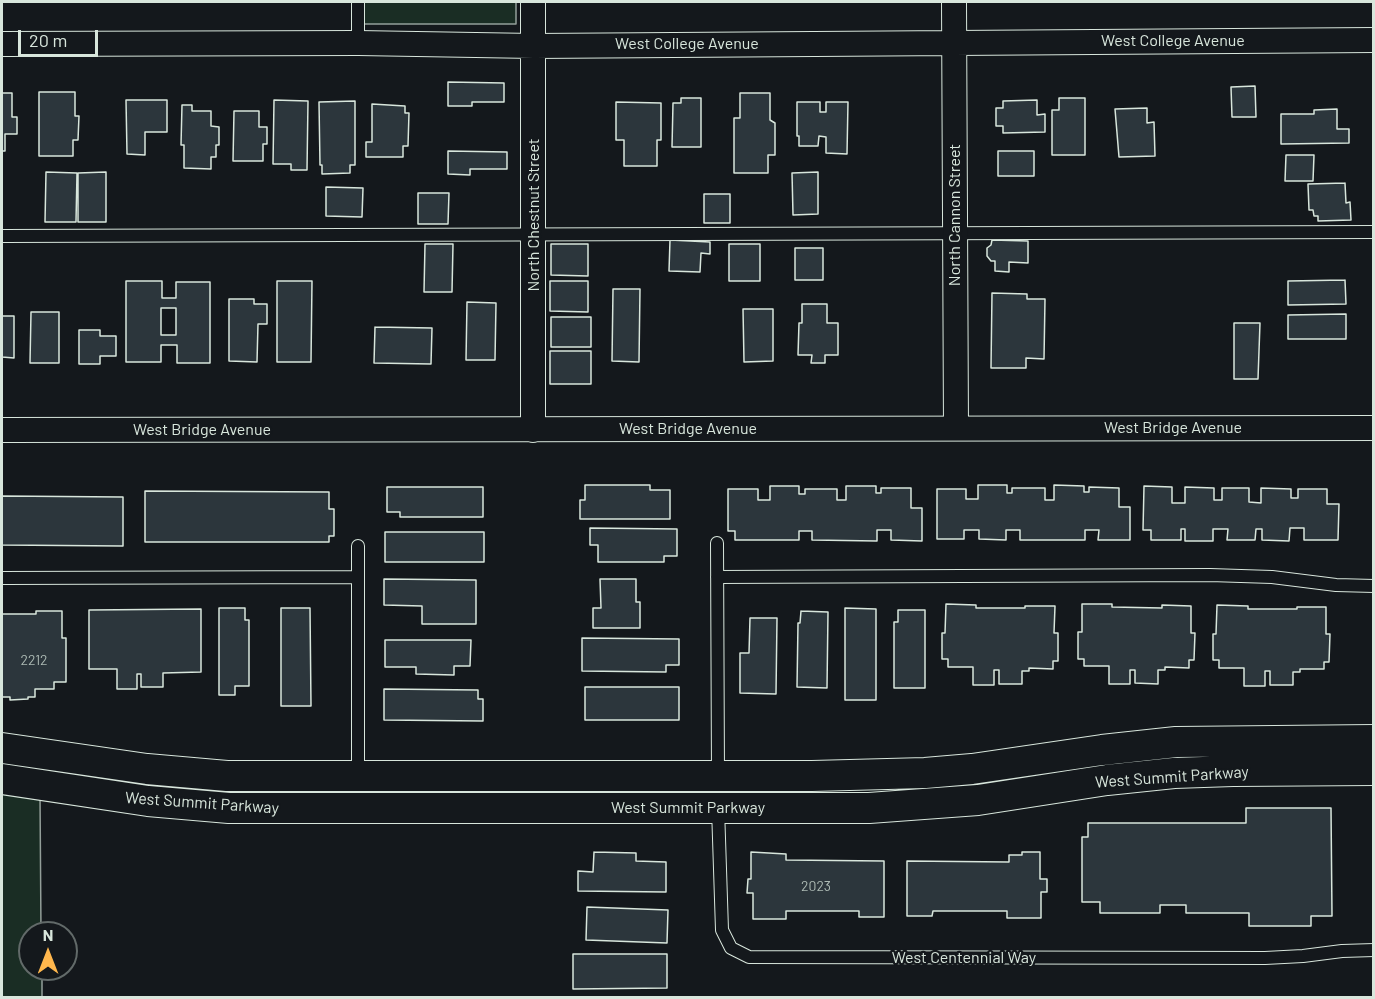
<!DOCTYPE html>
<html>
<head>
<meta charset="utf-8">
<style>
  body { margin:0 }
  #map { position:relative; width:1375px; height:999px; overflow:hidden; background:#14181c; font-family:Barlow,sans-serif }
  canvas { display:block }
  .frame { position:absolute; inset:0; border:3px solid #d8e6dc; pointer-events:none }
  .north { position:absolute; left:18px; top:921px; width:60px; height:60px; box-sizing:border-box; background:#14181c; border:2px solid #626a69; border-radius:50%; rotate:0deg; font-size:16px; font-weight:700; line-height:24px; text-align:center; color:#d8e6dc }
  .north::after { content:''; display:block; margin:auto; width:21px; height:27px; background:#ffb74d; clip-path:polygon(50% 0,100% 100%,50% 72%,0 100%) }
  .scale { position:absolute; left:18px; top:30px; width:80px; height:27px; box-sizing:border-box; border:3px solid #d8e6dc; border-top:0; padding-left:8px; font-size:18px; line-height:21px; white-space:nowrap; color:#d8e6dc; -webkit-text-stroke:4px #14181c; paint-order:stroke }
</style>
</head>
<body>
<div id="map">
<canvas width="1375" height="999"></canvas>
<div class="frame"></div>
<div class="north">N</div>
<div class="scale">20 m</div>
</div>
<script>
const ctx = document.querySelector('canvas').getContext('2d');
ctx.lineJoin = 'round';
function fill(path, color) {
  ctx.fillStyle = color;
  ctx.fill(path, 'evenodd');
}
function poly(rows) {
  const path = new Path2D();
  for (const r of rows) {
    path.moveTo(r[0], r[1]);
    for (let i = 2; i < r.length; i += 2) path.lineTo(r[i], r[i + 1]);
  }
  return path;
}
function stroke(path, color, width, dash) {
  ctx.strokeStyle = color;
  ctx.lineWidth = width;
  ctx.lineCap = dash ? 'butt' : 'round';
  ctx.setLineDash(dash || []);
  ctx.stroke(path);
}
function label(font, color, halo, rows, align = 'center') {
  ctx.font = font + ' Barlow,sans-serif';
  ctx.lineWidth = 4.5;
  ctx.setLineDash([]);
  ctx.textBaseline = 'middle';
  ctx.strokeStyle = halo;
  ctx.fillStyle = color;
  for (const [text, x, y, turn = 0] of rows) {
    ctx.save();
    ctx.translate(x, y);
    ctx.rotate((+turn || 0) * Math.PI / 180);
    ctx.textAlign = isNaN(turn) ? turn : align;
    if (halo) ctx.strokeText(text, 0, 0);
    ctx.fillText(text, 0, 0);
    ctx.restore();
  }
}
const green = poly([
  [364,2,516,2,516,24,364,24,364,2],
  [2,792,40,795,41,933,30,933,30,969,42,969,42,997,2,997,2,792]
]);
fill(green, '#1a2d24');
stroke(green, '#939e99', 1.5);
const building = poly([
  [448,82,504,83,504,102,472,102,472,106,448,106,448,82],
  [1255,86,1256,117,1232,117,1231,87,1255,86],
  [39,92,75,92,75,116,79,116,78,140,73,140,73,156,39,156,39,92],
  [2,93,12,93,12,117,17,117,17,134,5,134,5,151,2,151,2,93],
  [740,93,770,93,770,120,775,123,775,155,768,155,768,173,734,173,734,118,740,118,740,93],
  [681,98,701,98,701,147,672,147,673,103,681,103,681,98],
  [1059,98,1085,98,1085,155,1052,155,1052,110,1059,110,1059,98],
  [126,100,167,100,167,132,145,132,145,155,127,154,126,100],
  [274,100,308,101,307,170,291,170,291,164,273,164,274,100],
  [1037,100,1037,115,1045,114,1045,132,1003,133,1003,126,996,126,996,108,1003,108,1003,101,1037,100],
  [355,101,355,165,350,165,350,173,322,174,322,165,320,165,319,102,355,101],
  [616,102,661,103,661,140,657,140,657,166,624,166,624,140,616,140,616,102],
  [797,102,820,102,820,112,826,112,826,102,848,102,847,154,826,153,826,137,819,136,818,146,799,146,799,136,797,136,797,102],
  [372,104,405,106,405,113,409,113,408,146,403,146,403,157,366,157,366,142,372,142,372,104],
  [182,105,192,105,192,111,211,111,211,126,219,127,219,145,216,145,216,157,211,157,211,169,184,168,184,145,181,145,182,105],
  [1147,108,1147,123,1154,122,1155,156,1119,157,1115,109,1147,108],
  [1337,109,1337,129,1349,129,1349,143,1281,144,1281,114,1314,114,1314,110,1337,109],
  [234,111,259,111,259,127,267,127,267,144,263,144,263,161,233,161,234,111],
  [448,151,507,152,507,169,470,169,470,175,448,174,448,151],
  [998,151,1034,151,1034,176,998,176,998,151],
  [1286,155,1314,155,1313,181,1285,181,1286,155],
  [46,172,77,173,76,222,45,222,46,172],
  [106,172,106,222,78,222,78,173,106,172],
  [818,172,818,214,793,215,792,173,818,172],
  [1345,183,1346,203,1350,202,1351,220,1318,221,1318,216,1314,216,1313,210,1309,210,1308,184,1345,183],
  [326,187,363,188,362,217,326,216,326,187],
  [418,193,449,193,448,224,418,224,418,193],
  [704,194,730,194,730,223,704,223,704,194],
  [670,240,710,242,710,254,701,253,700,272,669,271,670,240],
  [992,240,1028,241,1028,263,1009,262,1009,272,995,271,995,261,991,261,987,256,987,248,991,245,992,240],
  [425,244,453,244,452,292,424,292,425,244],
  [551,244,588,244,588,276,551,275,551,244],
  [729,244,760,244,760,281,729,281,729,244],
  [795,248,823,248,823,280,795,280,795,248],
  [1345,280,1346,304,1288,305,1288,281,1345,280],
  [126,281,162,281,162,298,176,298,176,282,210,282,210,363,177,363,177,345,161,345,161,362,126,362,126,281],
  [161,308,176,308,176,335,161,335,161,308],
  [277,281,312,281,311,362,277,362,277,281],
  [550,281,588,281,588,312,550,311,550,281],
  [613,289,640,289,639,362,612,361,613,289],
  [992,293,1027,294,1027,299,1045,299,1044,359,1026,358,1026,368,991,368,992,293],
  [229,299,254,299,254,304,267,304,267,324,258,324,257,362,229,361,229,299],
  [467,302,496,303,495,360,466,360,467,302],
  [802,304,827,304,827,323,838,323,838,355,825,355,825,363,811,363,812,355,798,355,799,323,802,323,802,304],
  [743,309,773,309,773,361,744,362,743,309],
  [31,312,59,312,59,363,30,363,31,312],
  [1346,314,1346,339,1288,339,1288,315,1346,314],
  [2,316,14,316,14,358,2,357,2,316],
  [551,317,591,317,591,347,551,347,551,317],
  [1234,323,1260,323,1258,379,1234,379,1234,323],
  [375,327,432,328,431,364,374,363,375,327],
  [79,330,100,330,100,336,116,336,116,356,100,356,100,364,79,364,79,330],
  [550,351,591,351,591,384,550,384,550,351],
  [585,485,650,485,650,490,670,490,670,519,580,519,580,500,585,500,585,485],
  [978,485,1007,485,1007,493,1012,493,1012,488,1045,488,1045,500,1054,500,1054,485,1084,486,1084,492,1089,492,1089,487,1119,488,1119,507,1130,507,1130,540,1098,540,1099,530,1085,530,1085,540,1020,540,1020,530,1006,530,1006,540,979,539,979,530,964,530,964,539,937,539,937,489,966,489,966,499,978,499,978,485],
  [770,486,799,486,799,494,805,494,805,489,837,489,837,500,846,500,846,486,876,486,876,493,881,493,881,488,911,488,911,508,922,508,922,541,891,540,891,530,877,530,877,541,812,540,812,531,799,531,799,540,735,540,735,531,728,531,728,489,758,489,758,500,770,500,770,486],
  [1144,486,1172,487,1172,503,1185,503,1185,487,1214,488,1214,500,1222,500,1222,488,1249,488,1249,502,1261,503,1261,488,1291,489,1291,498,1298,498,1298,489,1327,489,1327,504,1339,504,1338,540,1304,540,1304,528,1290,528,1289,541,1262,540,1262,529,1256,529,1255,540,1227,540,1228,529,1213,529,1213,541,1185,541,1185,529,1181,529,1181,540,1151,540,1151,530,1143,530,1144,486],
  [387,487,483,487,483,517,400,517,400,512,387,512,387,487],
  [145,491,329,492,329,509,334,509,334,536,329,536,329,542,145,542,145,491],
  [2,496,123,497,123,546,2,545,2,496],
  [590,528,677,529,677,556,664,556,664,562,598,562,598,545,590,545,590,528],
  [385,532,484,532,484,562,385,562,385,532],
  [384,579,476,580,476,624,422,624,422,606,384,605,384,579],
  [600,579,636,579,636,602,640,602,640,628,593,628,593,608,601,608,600,579],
  [946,604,976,605,976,608,1025,608,1025,606,1055,606,1054,633,1058,633,1058,661,1053,661,1053,669,1029,668,1029,671,1022,671,1022,684,999,684,999,670,994,670,994,685,973,685,973,667,948,667,948,659,942,659,942,633,945,633,946,604],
  [1082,604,1112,604,1112,607,1162,608,1162,605,1191,606,1191,633,1195,633,1194,660,1189,660,1189,668,1165,667,1165,670,1158,670,1158,684,1135,683,1135,670,1130,670,1130,684,1109,684,1109,666,1084,666,1084,659,1078,659,1078,632,1082,632,1082,604],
  [1217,605,1248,606,1248,609,1297,609,1297,607,1326,607,1326,634,1330,634,1329,662,1324,662,1324,669,1300,669,1300,672,1293,672,1293,685,1270,685,1270,671,1265,671,1265,686,1244,686,1244,668,1219,668,1219,660,1213,660,1213,634,1216,634,1217,605],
  [219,608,245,608,245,620,249,620,249,686,235,686,235,695,219,695,219,608],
  [281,608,310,608,311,706,281,706,281,608],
  [845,608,876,609,876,700,845,700,845,608],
  [201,609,201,672,163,673,163,687,141,687,141,674,137,674,137,689,117,689,117,669,89,669,89,610,201,609],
  [898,610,925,610,925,688,894,688,894,622,898,622,898,610],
  [36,611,62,611,62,638,66,638,66,682,54,682,54,689,35,689,35,697,28,697,28,699,10,700,10,697,2,697,2,701,2,614,36,614,36,611],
  [801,611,828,612,827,688,797,687,798,623,800,623,801,611],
  [750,618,777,618,776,694,740,693,740,653,749,653,750,618],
  [582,638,679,639,679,665,666,665,666,672,582,671,582,638],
  [385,640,471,640,470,666,454,666,454,675,416,674,416,667,385,667,385,640],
  [585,687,679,687,679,720,585,720,585,687],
  [384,689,478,690,478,699,483,699,483,721,384,720,384,689],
  [1246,808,1331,808,1332,916,1311,916,1311,926,1249,926,1249,913,1186,913,1186,905,1160,905,1160,913,1100,913,1100,902,1082,902,1082,837,1088,837,1088,823,1246,823,1246,808],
  [594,852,636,853,636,861,666,862,666,892,578,891,578,871,593,872,594,852],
  [751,852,786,854,786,860,884,861,884,917,859,917,859,911,786,911,786,919,753,919,753,893,747,893,748,879,751,879,751,852],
  [1022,852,1040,852,1040,879,1047,879,1047,892,1041,892,1041,918,1007,918,1007,911,933,911,932,916,907,916,907,861,1009,862,1009,855,1022,855,1022,852],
  [587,907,668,910,667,943,586,940,587,907],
  [573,954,667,954,667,988,573,989,573,954]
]);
fill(building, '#2c363c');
stroke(building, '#d8e6dc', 1.5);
const service = poly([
  [358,43,358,2],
  [2,236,1374,232],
  [717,543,718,775],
  [358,546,358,776],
  [717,577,1210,575,1272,577,1336,585,1374,586],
  [2,578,358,577],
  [718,808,722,930,731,948,749,957,1265,958,1303,956,1342,951,1374,950]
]);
const minor = poly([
  [954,2,956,428],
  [2,44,358,43,534,46,1374,40],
  [2,430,1374,428],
  [533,430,533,2]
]);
const tertiary = poly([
  [2,748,147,769,227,776,812,776,925,773,972,769,1102,750,1176,742,1374,740],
  [2,779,148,801,229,808,869,808,978,800,1107,780,1174,773,1233,771,1374,770]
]);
stroke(service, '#d8e6dc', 14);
stroke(minor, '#d8e6dc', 26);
stroke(tertiary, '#d8e6dc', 32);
stroke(service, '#14181c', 12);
stroke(minor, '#14181c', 24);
stroke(tertiary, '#14181c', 30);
label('14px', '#adbab4', null, [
  ["2212",34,660],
  ["2023",816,886]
]);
label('16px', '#d8e6dc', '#14181c', [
  ["West College Avenue",1173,41],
  ["West College Avenue",687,44],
  ["North Chestnut Street",534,215,-90],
  ["North Cannon Street",955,215,-90],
  ["West Bridge Avenue",1173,428],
  ["West Bridge Avenue",688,429],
  ["West Bridge Avenue",202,430],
  ["West Summit Parkway",1172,777,-4],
  ["West Summit Parkway",202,803,4],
  ["West Summit Parkway",688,808],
  ["West Centennial Way",964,958]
]);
</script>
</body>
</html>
